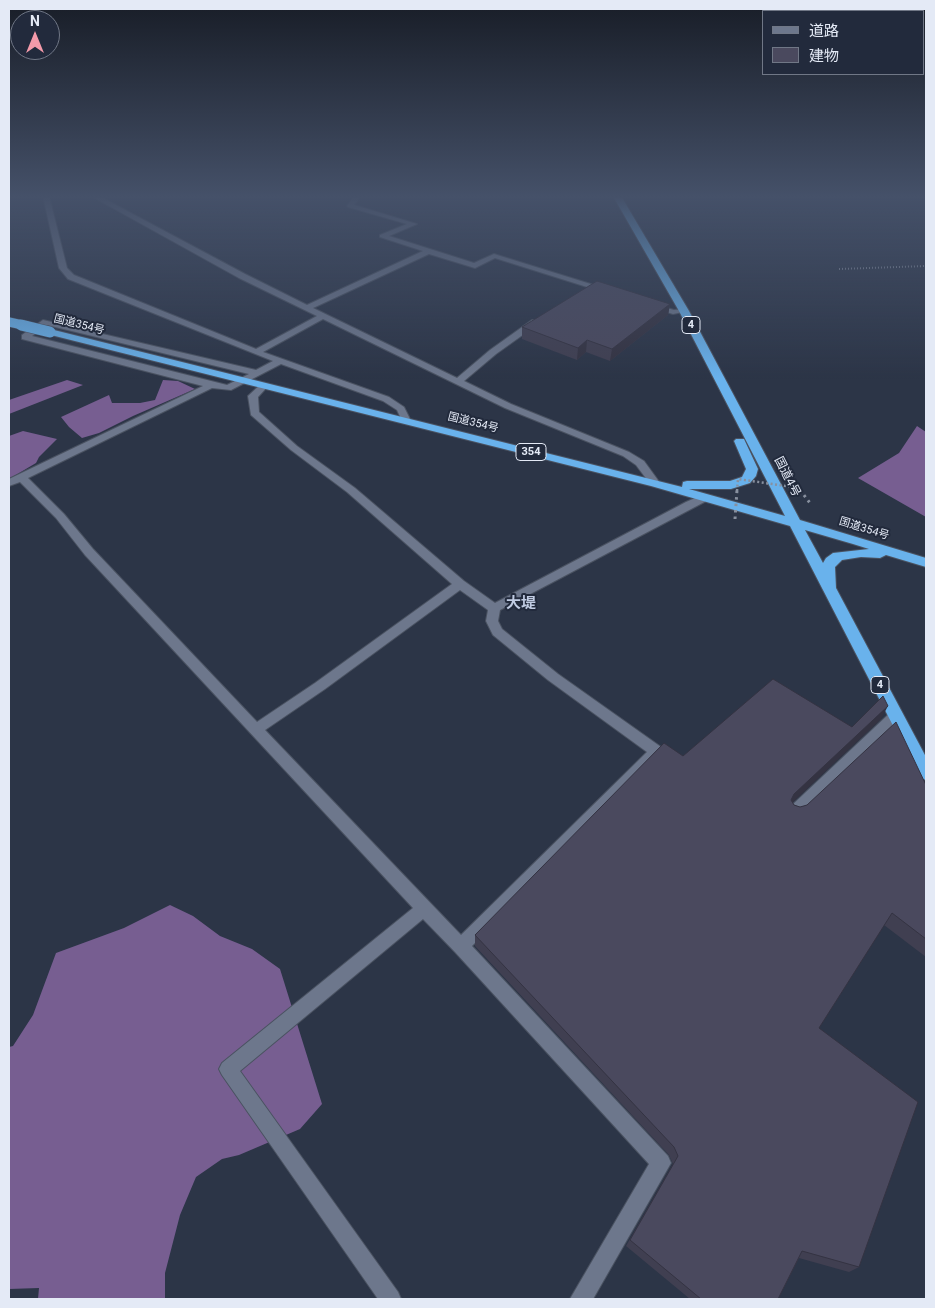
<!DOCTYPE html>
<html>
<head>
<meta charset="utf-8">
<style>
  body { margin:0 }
  #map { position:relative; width:935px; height:1308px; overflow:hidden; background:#2c3547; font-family:Roboto,"Noto Sans JP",sans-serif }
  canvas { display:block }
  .frame { position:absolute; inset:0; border:10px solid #e4eaf6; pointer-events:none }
  .legend { position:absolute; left:762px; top:10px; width:162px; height:65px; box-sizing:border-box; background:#222a3c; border:1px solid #707786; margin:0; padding:6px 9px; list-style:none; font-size:15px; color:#e4eaf6 }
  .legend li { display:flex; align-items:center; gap:10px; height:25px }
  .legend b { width:25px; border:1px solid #707786 }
  .north { position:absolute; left:10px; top:10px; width:50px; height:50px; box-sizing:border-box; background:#222a3c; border:1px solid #707786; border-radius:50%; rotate:0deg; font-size:14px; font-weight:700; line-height:20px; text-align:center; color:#e4eaf6 }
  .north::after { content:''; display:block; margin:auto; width:18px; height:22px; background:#f39aaa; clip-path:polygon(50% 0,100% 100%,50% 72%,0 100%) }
</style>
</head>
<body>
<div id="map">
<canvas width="935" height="1308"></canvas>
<div class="frame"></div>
<ul class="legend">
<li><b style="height:6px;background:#6d778c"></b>道路</li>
<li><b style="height:14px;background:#4a495e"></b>建物</li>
</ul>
<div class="north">N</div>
</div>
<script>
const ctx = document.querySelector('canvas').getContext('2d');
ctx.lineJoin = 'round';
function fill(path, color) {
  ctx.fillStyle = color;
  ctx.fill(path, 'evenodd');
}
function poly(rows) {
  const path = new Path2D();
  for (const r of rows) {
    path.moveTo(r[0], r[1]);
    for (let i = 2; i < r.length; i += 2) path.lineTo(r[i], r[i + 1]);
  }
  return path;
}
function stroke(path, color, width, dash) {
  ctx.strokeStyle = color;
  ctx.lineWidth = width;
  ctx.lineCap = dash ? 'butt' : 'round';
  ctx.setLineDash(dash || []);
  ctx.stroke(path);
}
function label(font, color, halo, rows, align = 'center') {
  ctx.font = font + ' Roboto,"Noto Sans JP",sans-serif';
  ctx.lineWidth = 4;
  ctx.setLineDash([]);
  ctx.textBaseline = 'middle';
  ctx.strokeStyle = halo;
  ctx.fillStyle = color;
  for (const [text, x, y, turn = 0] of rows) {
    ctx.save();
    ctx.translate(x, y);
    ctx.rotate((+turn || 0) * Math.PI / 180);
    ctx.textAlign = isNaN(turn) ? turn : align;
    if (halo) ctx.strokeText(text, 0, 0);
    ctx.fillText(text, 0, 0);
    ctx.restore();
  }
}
fill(poly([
  [67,380,83,385,9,414,9,400],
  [163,380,178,381,195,389,133,416,99,433,82,438,69,427,61,417,109,395,112,403,140,403,155,400],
  [917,426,926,432,926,517,858,478,899,453],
  [23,431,57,439,39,457,36,463,9,479,9,436],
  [170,905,193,916,220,936,252,949,280,969,322,1104,300,1129,239,1155,222,1159,196,1177,180,1215,165,1273,165,1299,38,1299,39,1288,9,1289,9,1047,13,1046,33,1015,56,953,124,928]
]), '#775e91');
const minor = poly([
  [43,196,49,196,67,268,74,275,256,349,317,316,239,278,91,196,99,196,245,274,307,305,423,251,380,237,380,235,407,224,348,207,347,206,355,196,361,196,354,205,417,224,389,236,474,263,494,254,610,290,603,292,495,258,475,268,429,254,313,308,457,378,490,350,532,320,538,320,538,324,496,354,464,381,511,404,629,452,644,461,660,483,659,485,651,485,636,465,623,456,505,408,323,319,263,352,389,397,404,407,411,421,409,423,403,423,397,410,383,401,281,364,231,390,212,388,28,478,64,514,93,549,257,722,315,683,452,584,347,492,291,450,251,415,248,396,261,384,267,384,268,386,258,397,259,412,297,446,355,488,464,581,495,603,686,502,702,495,710,495,711,497,710,499,500,610,498,621,502,629,558,674,661,747,663,751,472,946,668,1156,671,1163,593,1299,570,1299,649,1164,455,952,423,919,240,1071,398,1292,401,1299,378,1299,222,1075,219,1069,222,1063,413,908,85,555,56,518,20,482,9,486,9,479,203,386,22,339,22,335,43,320,256,370,273,361,68,279,59,268,43,196],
  [47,325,249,374,227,385,32,336,47,325],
  [460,590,488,610,486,621,493,635,548,680,647,752,461,935,265,730,325,689,460,590],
  [650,303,674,310,684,309,688,311,673,314,650,307,650,303],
  [896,711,901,712,903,716,901,720,799,816,794,818,789,816,787,812,789,808,891,712,896,711]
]);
const highway = poly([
  [613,196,621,196,689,311,800,520,926,558,926,567,886,555,880,558,861,557,842,560,835,567,836,588,926,757,926,780,920,778,790,526,651,486,47,334,45,332,50,329,682,487,683,482,687,481,730,481,742,477,746,469,734,441,736,439,744,439,758,469,756,476,750,483,731,489,689,489,785,516,679,311,613,196],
  [805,530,853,544,869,549,833,553,826,558,823,563,805,530]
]);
stroke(minor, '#4a5261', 2);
stroke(highway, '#4a5261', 2);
stroke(poly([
  [839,269,926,266]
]), '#88909f', 2, [1, 2]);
stroke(poly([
  [799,488,801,491]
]), '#88909f', 2.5, [2, 2.5]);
stroke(poly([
  [800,490,810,503]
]), '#88909f', 3, [2.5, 4]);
fill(minor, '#6d778c');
fill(highway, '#69b2ec');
const highwayBridgeFar1 = poly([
  [9,322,27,326]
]);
const highwayBridge = poly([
  [21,325,50,332]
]);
stroke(highwayBridgeFar1, '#4a5261', 10, []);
stroke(highwayBridge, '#4a5261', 12, []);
stroke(poly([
  [737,491,738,479,799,488]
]), '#88909f', 2.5, [2, 2.5]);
stroke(poly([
  [735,519,737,490]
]), '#88909f', 3, [2.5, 4]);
stroke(highwayBridgeFar1, '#69b2ec', 9);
stroke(highwayBridge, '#69b2ec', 11);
fill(poly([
  [670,304,668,315,610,361,586,352,577,360,522,339,522,327],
  [881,719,792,802,794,805,800,807,926,785,926,957,884,925,819,1028,859,1267,849,1272,799,1258,778,1299,690,1299,626,1246,673,1164,669,1155,475,946,475,935,852,727]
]), '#403f51');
fill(poly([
  [670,304,668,315,610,361,612,349],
  [587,340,586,352,577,360,578,348],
  [888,706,881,719,788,807,794,794]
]), '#343342');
const building = poly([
  [597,281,670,304,612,349,587,340,578,348,522,327,597,281],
  [773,679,852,727,883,696,888,706,794,794,791,800,794,805,800,807,807,805,896,722,926,785,926,939,892,913,819,1028,918,1102,859,1267,802,1251,778,1299,701,1299,630,1240,678,1156,674,1147,475,935,664,743,683,756,773,679]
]);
fill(building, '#4a495e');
stroke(building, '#343342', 1);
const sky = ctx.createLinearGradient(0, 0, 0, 379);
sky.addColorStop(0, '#181d27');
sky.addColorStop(0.52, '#455169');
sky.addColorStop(1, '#45516900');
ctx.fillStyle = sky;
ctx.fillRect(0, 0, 935, 379);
label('11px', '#e4eaf6', '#222a3c', [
  ["国道354号",79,325,14],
  ["国道354号",473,423,14],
  ["国道354号",864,529,17]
]);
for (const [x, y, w] of [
  [691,325,18],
  [531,452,30],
  [880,685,18]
]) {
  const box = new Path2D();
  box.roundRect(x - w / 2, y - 8.5, w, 17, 4);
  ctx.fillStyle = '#222a3c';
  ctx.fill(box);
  stroke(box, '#e4eaf6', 1);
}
label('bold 11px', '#e4eaf6', null, [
  ["4",691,325],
  ["354",531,452],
  ["4",880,685]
]);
label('12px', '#e4eaf6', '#222a3c', [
  ["国道4号",787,477,63]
]);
label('bold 15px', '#c1cce3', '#222a3c', [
  ["大堤",521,604]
]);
</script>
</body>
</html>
